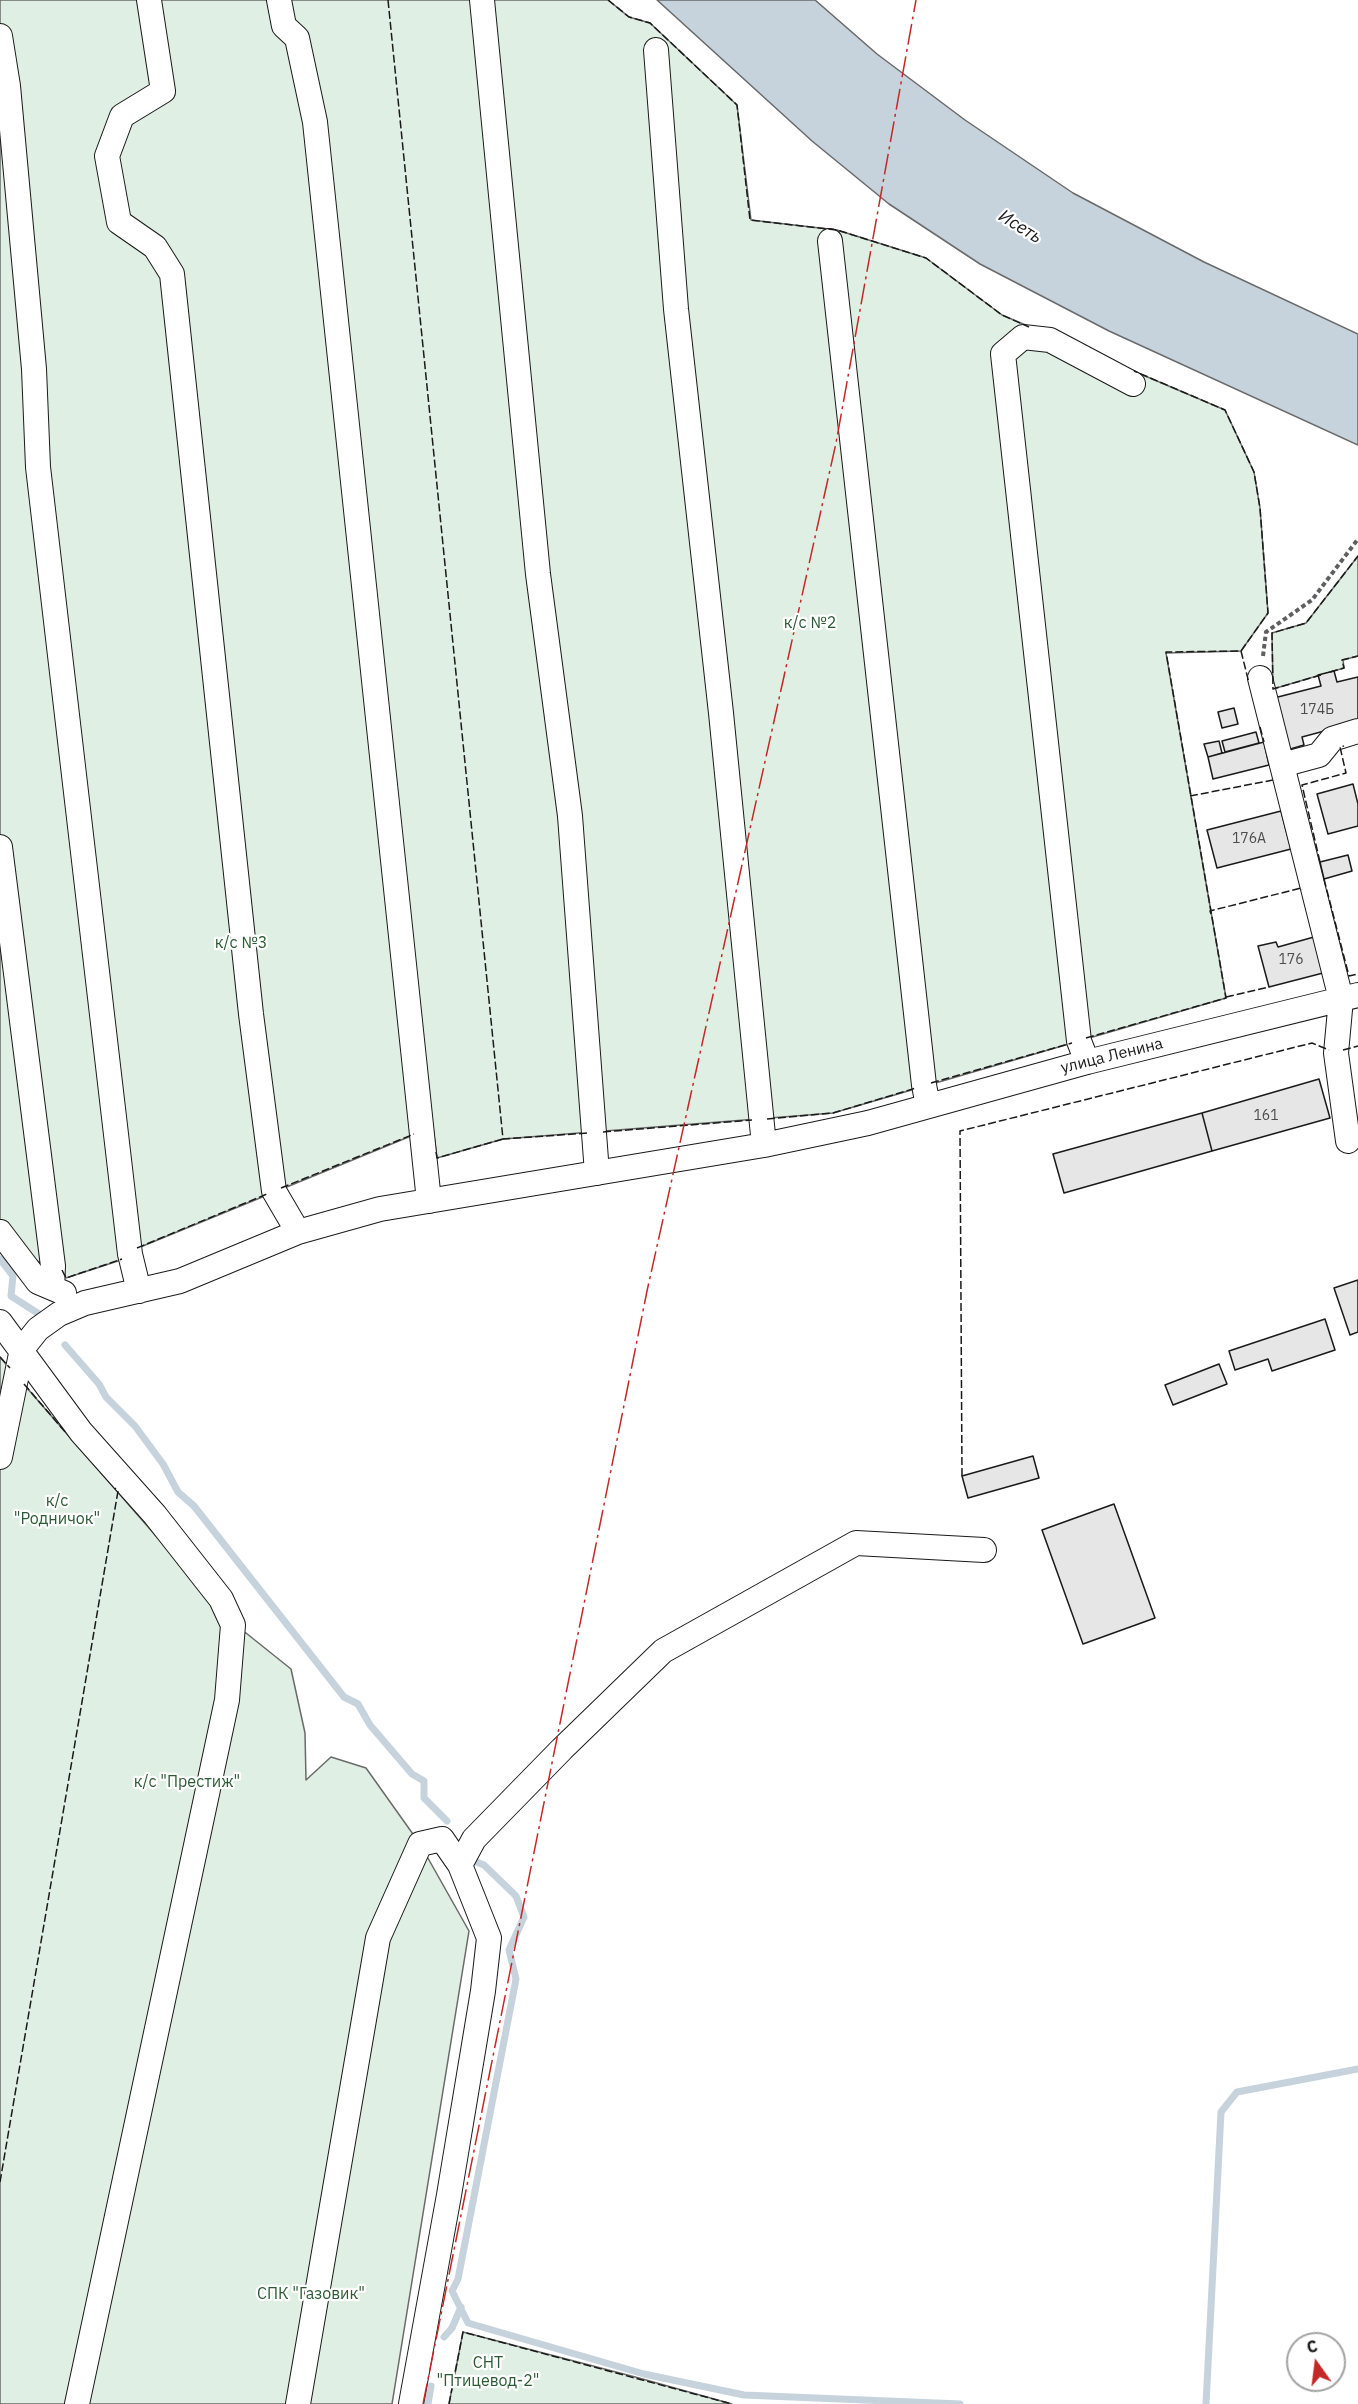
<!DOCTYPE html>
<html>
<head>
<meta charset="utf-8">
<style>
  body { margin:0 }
  #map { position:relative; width:1358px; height:2404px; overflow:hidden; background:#fff; font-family:"IBM Plex Sans",sans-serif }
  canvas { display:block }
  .north { position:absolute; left:1286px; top:2332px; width:60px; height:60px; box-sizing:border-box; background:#fff; border:2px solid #a3a3a3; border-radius:50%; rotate:346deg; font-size:16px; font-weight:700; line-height:24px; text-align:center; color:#1a1a1a }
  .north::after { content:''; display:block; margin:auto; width:21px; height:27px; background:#c62828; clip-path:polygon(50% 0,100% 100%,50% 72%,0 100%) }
</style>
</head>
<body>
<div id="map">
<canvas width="1358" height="2404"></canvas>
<div class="north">С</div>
</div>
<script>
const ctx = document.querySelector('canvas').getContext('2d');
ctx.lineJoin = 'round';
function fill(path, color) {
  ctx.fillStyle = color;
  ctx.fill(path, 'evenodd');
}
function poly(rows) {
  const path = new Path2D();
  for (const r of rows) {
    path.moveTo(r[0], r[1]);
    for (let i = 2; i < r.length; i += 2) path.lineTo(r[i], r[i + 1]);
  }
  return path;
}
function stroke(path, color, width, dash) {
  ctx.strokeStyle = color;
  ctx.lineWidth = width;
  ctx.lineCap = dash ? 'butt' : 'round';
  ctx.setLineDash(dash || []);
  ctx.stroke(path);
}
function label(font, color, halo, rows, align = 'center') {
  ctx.font = font + ' "IBM Plex Sans",sans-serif';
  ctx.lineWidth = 4.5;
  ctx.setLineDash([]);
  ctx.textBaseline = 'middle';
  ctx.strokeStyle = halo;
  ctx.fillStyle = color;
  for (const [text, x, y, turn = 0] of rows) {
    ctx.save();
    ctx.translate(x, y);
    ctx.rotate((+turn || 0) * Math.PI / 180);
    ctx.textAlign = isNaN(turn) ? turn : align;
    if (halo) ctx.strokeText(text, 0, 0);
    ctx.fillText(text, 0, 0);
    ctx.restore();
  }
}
const green = poly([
  [0,0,608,0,629,17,650,23,737,105,751,220,837,230,926,258,1002,315,1225,410,1254,472,1260,508,1268,613,1241,651,1166,653,1226,998,833,1113,503,1139,437,1158,433,1127,138,1248,121,1260,66,1278,62,1269,30,1259,0,1220,0,0],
  [1358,556,1358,656,1343,660,1344,668,1273,689,1272,633,1306,623,1358,556],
  [0,1357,217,1606,223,1629,246,1633,291,1669,305,1733,306,1780,331,1757,366,1768,420,1844,469,1931,392,2404,0,2404,0,1357],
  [463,2332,639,2378,732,2404,449,2404,463,2332]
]);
fill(green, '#e0efe3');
stroke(green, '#6a6a6a', 1.5);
const water = poly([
  [657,0,815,0,877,54,965,120,1073,193,1204,262,1358,334,1358,445,1109,331,980,264,889,204,812,141,657,0]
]);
fill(water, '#c6d2dc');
stroke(water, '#6a6a6a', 1.5);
stroke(poly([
  [0,1259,13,1276,11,1296,39,1314],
  [65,1345,99,1384,106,1397,135,1426,163,1464,178,1492,194,1506,344,1697,358,1704,370,1725,412,1774,424,1781,424,1798,447,1821],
  [474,1861,484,1865,516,1896,524,1917,509,1950,516,1979,458,2279,452,2291,468,2323,644,2374,744,2395,960,2404],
  [444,2337,452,2328,461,2307],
  [428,2404,431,2386],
  [1206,2404,1221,2112,1237,2092,1358,2069]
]), '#c6d2dc', 7);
const building = poly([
  [1334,671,1337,682,1358,677,1358,722,1302,737,1304,745,1287,750,1274,698,1321,686,1318,675,1334,671],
  [1234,708,1238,724,1222,728,1218,712,1234,708],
  [1256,732,1259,743,1225,752,1222,741,1256,732],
  [1219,741,1222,753,1208,757,1204,744,1219,741],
  [1264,742,1269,765,1213,779,1208,757,1264,742],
  [1353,784,1358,804,1358,826,1328,834,1317,794,1353,784],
  [1281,811,1291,849,1217,868,1207,830,1281,811],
  [1348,855,1352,871,1324,879,1320,862,1348,855],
  [1314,937,1323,973,1269,987,1258,946,1276,942,1278,947,1314,937],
  [1319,1079,1330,1118,1212,1151,1202,1113,1319,1079],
  [1202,1113,1212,1151,1064,1193,1053,1154,1202,1113],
  [1358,1280,1358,1332,1350,1335,1334,1288,1358,1280],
  [1325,1319,1335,1350,1272,1371,1268,1359,1235,1370,1229,1351,1325,1319],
  [1219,1364,1227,1384,1173,1405,1165,1385,1219,1364],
  [1033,1456,1039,1478,968,1498,962,1476,1033,1456],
  [1114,1504,1155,1618,1083,1644,1042,1530,1114,1504]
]);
fill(building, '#e6e6e6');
stroke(building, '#1a1a1a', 1.5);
const minor = poly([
  [149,0,163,91,122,116,107,156,119,222,155,247,172,274,251,1014,274,1191,298,1232],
  [279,0,284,26,297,38,315,122,429,1201],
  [482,0,538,574,570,816,597,1173],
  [0,36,8,86,34,369,38,467,130,1254,139,1291],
  [656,50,676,309,721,713,764,1145],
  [830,241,924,1085,928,1106],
  [1260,678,1341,999,1336,1053,1348,1141],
  [1282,765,1319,755,1332,739,1358,731],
  [0,847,53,1266,52,1288],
  [1087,1062,1079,1041,1003,354,1023,337,1050,340,1133,384],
  [0,1232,38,1282,64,1293],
  [0,1322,81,1432,155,1515,221,1599,233,1625,227,1700,77,2404],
  [0,1457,22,1349,38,1329,59,1314,85,1303,180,1281,298,1232,380,1209,764,1145,868,1123,1087,1062,1358,995],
  [298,2404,378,1938,420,1844,442,1839,460,1865],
  [411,2404,449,2195,483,1991,489,1938,460,1865,474,1839,562,1749,663,1651,856,1543,984,1550]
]);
stroke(minor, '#1a1a1a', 26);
stroke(poly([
  [1263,656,1266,632,1312,600,1358,539]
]), '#5f5f5f', 4, [4.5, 3]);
stroke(minor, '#fff', 24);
stroke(poly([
  [388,0,503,1139,588,1133],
  [608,0,629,17,650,23,737,105,750,220,837,230,926,258,1002,315,1029,327],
  [1241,651,1249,683],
  [1330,672,1344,668,1342,660,1358,656],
  [1321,675,1273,689,1272,633,1306,623,1358,556],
  [1260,727,1264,742],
  [1190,796,1273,780],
  [1320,862,1302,785,1346,773,1340,747,1344,746],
  [1324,879,1349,976,1358,974],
  [1211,914,1210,911,1301,888,1302,890],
  [1226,997,1269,987],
  [1086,1038,1226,998,1166,652,1241,651,1268,613,1260,508,1254,472,1225,410,1134,371],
  [1343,1050,1358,1046],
  [931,1083,1072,1043],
  [767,1119,833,1113,916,1088],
  [603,1132,752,1120],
  [436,1152,437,1158,503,1139,503,1137],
  [281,1188,414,1134],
  [137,1248,267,1194],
  [62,1270,66,1278,122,1259],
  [0,1357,10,1368],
  [24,1384,67,1434],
  [962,1476,960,1131,1312,1043,1329,1050],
  [0,2182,118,1491,115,1488],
  [449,2404,463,2332,732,2404]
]), '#1a1a1a', 1.5, [8, 3]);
stroke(poly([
  [423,2404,647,1291,836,443,916,0]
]), '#c62828', 1.5, [21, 4.5, 3, 4.5]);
label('14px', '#4d4d4d', null, [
  ["174Б",1317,710],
  ["176А",1249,839],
  ["176",1291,960],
  ["161",1266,1116]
]);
label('16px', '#2b5a34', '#fff', [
  ["к/с №2",810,623],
  ["к/с №3",241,943],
  ["к/с",57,1501],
  ["\"Родничок\"",57,1519],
  ["к/с \"Престиж\"",187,1782],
  ["СПК \"Газовик\"",311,2294],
  ["СНТ",488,2363],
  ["\"Птицевод-2\"",488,2381]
]);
label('16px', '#1a1a1a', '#fff', [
  ["улица Ленина",1112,1056,-14]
]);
label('italic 18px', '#1a1a1a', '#fff', [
  ["Исеть",1020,227,32]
]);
</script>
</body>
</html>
